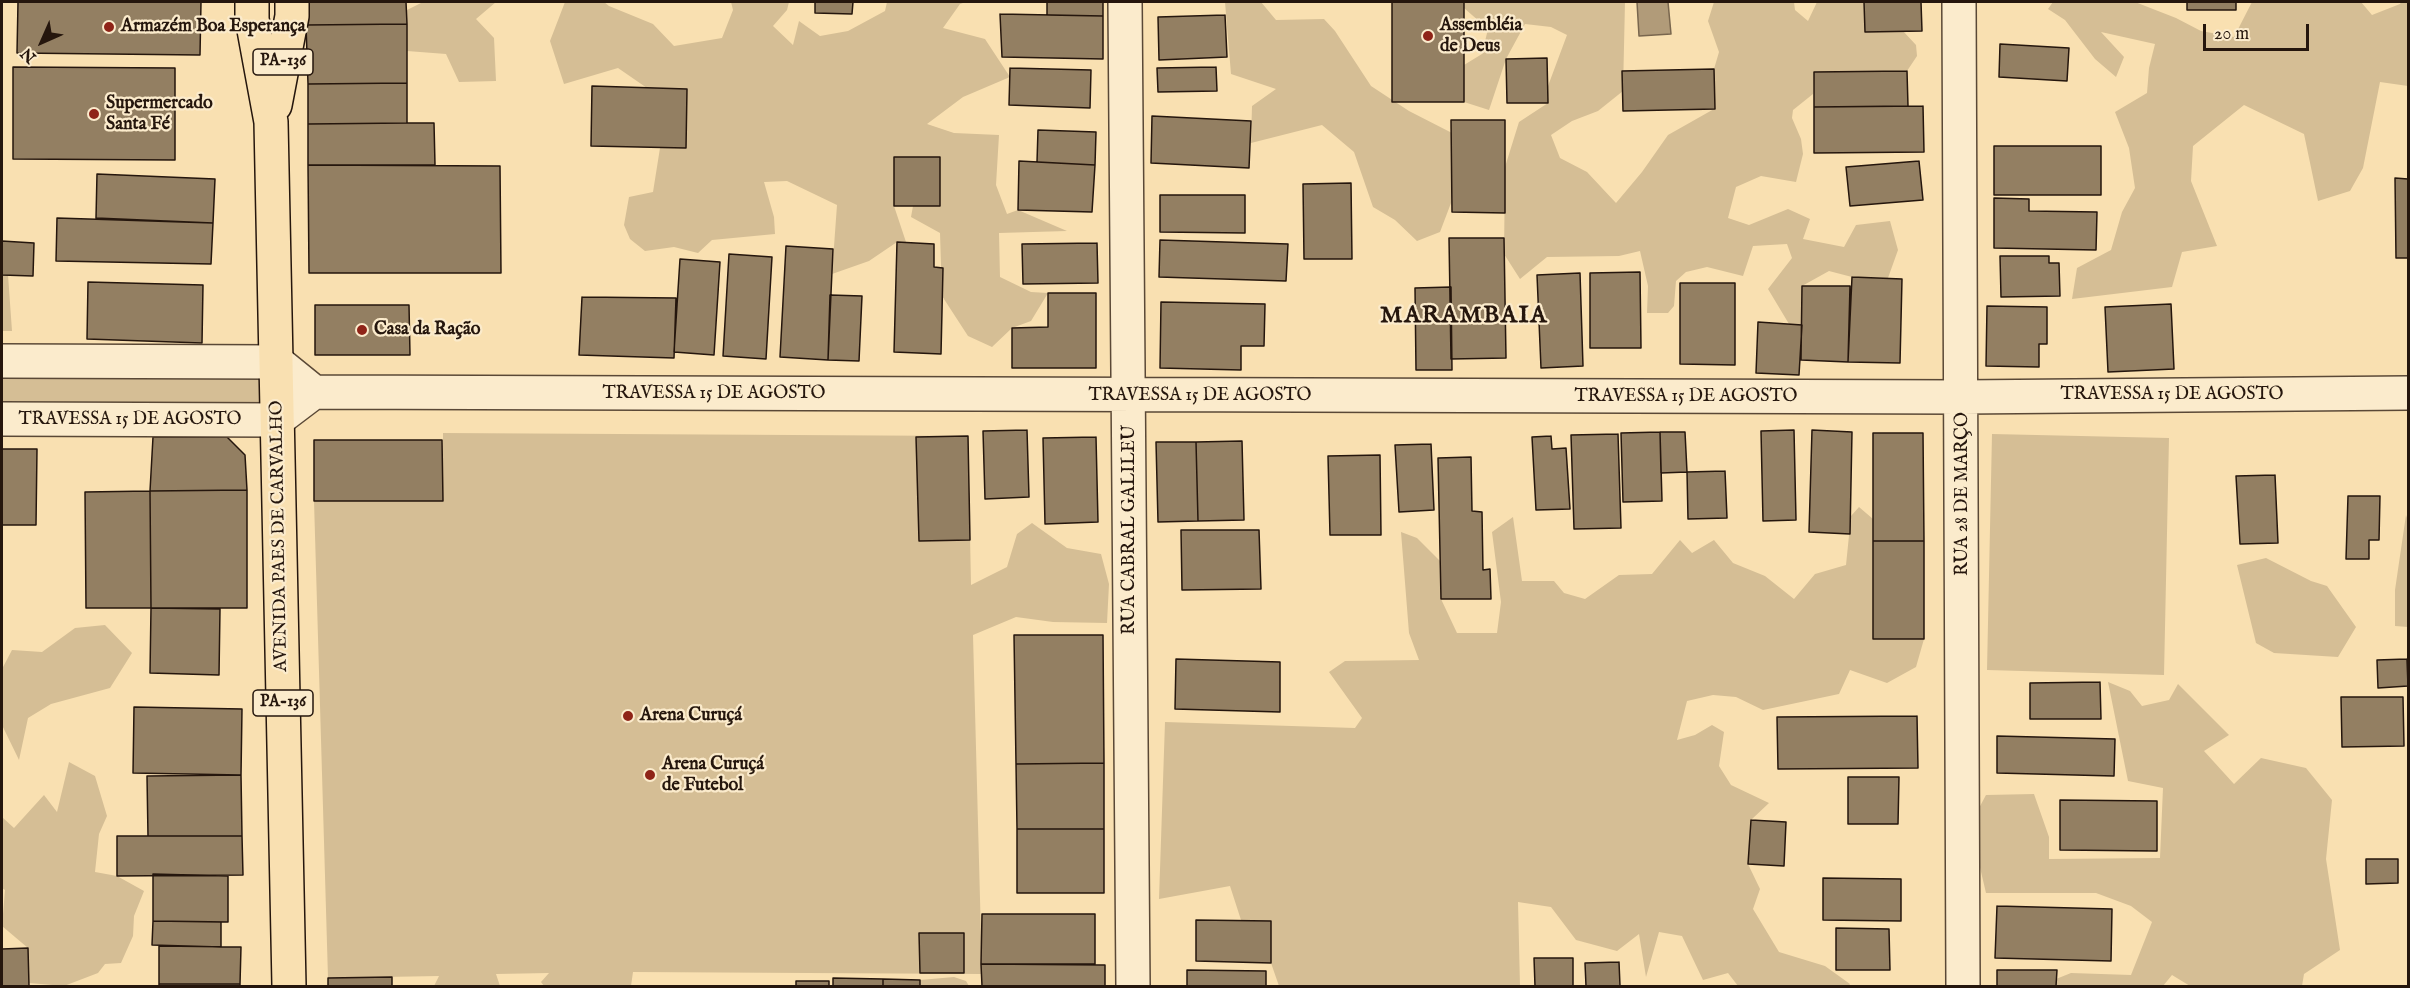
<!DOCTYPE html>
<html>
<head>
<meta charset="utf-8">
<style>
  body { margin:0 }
  #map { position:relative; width:2410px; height:988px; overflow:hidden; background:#f9e0b1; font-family:"IM FELL English",serif }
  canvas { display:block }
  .frame { position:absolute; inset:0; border:3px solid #25160d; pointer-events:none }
  .north { position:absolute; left:12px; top:12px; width:60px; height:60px; -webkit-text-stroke:4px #fbebcc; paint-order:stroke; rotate:225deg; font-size:16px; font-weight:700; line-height:24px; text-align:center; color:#25160d }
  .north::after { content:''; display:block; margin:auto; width:21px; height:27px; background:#25160d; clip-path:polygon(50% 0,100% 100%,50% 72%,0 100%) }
  .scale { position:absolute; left:2203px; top:24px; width:106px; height:27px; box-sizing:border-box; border:3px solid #25160d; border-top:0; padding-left:8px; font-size:18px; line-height:21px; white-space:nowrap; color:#25160d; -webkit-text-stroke:4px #fbebcc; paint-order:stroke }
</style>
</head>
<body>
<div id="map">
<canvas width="2410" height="988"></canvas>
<div class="frame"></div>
<div class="north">N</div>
<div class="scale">20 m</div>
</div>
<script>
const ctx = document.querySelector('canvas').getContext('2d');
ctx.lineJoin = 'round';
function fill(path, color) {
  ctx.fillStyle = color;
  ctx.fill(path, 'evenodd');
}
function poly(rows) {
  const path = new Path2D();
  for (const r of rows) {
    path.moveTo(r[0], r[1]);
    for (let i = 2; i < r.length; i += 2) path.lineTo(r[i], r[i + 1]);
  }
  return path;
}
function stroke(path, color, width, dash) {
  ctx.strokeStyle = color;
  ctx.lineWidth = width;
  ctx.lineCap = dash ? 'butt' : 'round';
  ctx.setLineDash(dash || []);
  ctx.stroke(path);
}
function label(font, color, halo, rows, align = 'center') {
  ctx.font = font + ' "IM FELL English",serif';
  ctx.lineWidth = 4.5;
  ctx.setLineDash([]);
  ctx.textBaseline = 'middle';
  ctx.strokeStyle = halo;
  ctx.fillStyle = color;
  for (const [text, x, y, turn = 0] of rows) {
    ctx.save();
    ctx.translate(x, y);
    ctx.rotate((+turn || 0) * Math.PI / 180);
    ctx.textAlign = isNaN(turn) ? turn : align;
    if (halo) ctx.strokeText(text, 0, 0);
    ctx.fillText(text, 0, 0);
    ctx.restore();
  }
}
fill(poly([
  [423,2,496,2,476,19,494,38,496,81,459,82,446,54,407,51,407,10],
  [565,2,604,2,609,6,653,24,674,46,722,38,733,10,731,2,789,2,787,10,773,26,793,45,799,21,820,36,848,31,885,11,887,2,966,2,960,4,943,28,985,39,1010,77,963,97,927,124,954,133,999,135,996,185,1007,214,1018,210,1067,231,999,233,1000,277,1031,292,1048,293,1031,321,1012,328,992,347,968,336,942,296,940,233,911,217,913,206,940,205,939,157,894,157,894,206,906,242,897,242,869,261,832,274,837,205,787,181,764,182,774,217,775,234,712,240,698,253,674,247,645,251,630,239,624,225,629,197,653,192,660,148,686,148,647,88,618,68,564,84,550,41],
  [1225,2,1261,2,1276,20,1324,19,1335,31,1371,86,1409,111,1452,133,1451,203,1440,232,1417,241,1395,220,1373,207,1354,152,1322,125,1251,143,1252,106,1276,89,1231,74],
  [1464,2,1625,2,1623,91,1598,111,1572,121,1551,135,1560,158,1587,172,1616,203,1642,172,1668,135,1714,109,1714,69,1719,52,1708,21,1714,2,1794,2,1795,10,1808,21,1817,2,1864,2,1865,31,1903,31,1916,45,1917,56,1907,71,1814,72,1813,94,1793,110,1792,118,1801,139,1803,154,1796,182,1761,176,1736,187,1728,218,1749,225,1788,209,1810,219,1803,239,1844,247,1856,225,1890,221,1898,250,1888,278,1852,277,1829,271,1802,286,1802,325,1789,324,1768,289,1792,258,1787,244,1753,246,1743,276,1707,267,1686,272,1676,281,1674,306,1668,313,1647,313,1648,286,1640,251,1619,256,1547,257,1520,279,1504,254,1505,167,1519,122,1548,103,1548,86,1567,35,1551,27,1525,24,1506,59,1489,110,1464,102,1464,65,1482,54,1488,29,1464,8],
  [2053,2,2135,2,2176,18,2201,31,2234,37,2252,2,2361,2,2372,15,2400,4,2401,2,2408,2,2408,86,2380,82,2363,168,2350,191,2318,201,2304,134,2244,105,2193,146,2191,181,2217,246,2182,252,2172,287,2072,299,2077,268,2111,250,2122,212,2135,188,2129,148,2115,112,2147,93,2149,68,2155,44,2101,32,2124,57,2116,77,2095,59,2065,20,2048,9],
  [2,275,8,275,12,331,2,331],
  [2,361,277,362,277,420,2,419],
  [443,433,968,436,971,585,1007,567,1017,534,1032,523,1067,548,1101,554,1109,584,1107,623,1053,622,1016,617,973,635,982,974,633,972,631,986,544,986,541,982,549,973,496,974,500,986,434,986,439,976,328,978,314,501,443,501],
  [1992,434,2169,438,2164,675,1987,670],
  [1859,507,1873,519,1873,638,1924,639,1916,667,1887,683,1850,670,1839,694,1763,710,1736,697,1713,695,1687,701,1677,740,1695,735,1712,725,1724,732,1719,766,1731,785,1769,803,1751,820,1748,864,1760,889,1753,909,1779,952,1825,966,1850,984,1849,986,1738,986,1728,973,1703,980,1682,936,1659,932,1646,977,1639,934,1617,951,1576,940,1551,907,1518,902,1520,986,1279,986,1271,963,1271,921,1241,920,1230,886,1159,899,1165,722,1355,728,1362,718,1329,672,1345,661,1419,660,1409,633,1401,532,1417,538,1440,561,1441,599,1457,633,1497,633,1501,602,1492,532,1513,517,1522,581,1554,581,1564,593,1585,599,1619,575,1652,574,1680,540,1692,553,1714,540,1733,563,1765,576,1794,599,1815,574,1846,565,1851,516],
  [2406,515,2408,521,2408,627,2395,626,2395,590],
  [2266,558,2311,581,2327,586,2356,627,2338,657,2274,653,2256,643,2237,565],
  [105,625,132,653,110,688,51,704,28,718,19,760,2,725,2,669,12,650,42,652,75,628],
  [2108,682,2130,691,2142,706,2169,700,2178,684,2229,735,2204,751,2234,784,2261,758,2306,768,2332,800,2326,859,2340,950,2304,974,2302,986,2190,986,2172,975,2163,986,2056,986,2056,979,2071,973,2131,975,2152,922,2131,906,2096,893,1986,893,1970,825,1986,795,2034,794,2049,837,2049,859,2160,858,2163,788,2128,781],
  [69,762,95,776,107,816,99,834,95,872,117,876,144,891,134,916,133,936,121,963,105,964,98,973,64,986,29,983,28,948,2,926,5,890,2,888,2,817,14,828,44,795,57,812],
  [954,977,966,981,969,986,920,986,920,980]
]), '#d5be95');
const water = poly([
  [1637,2,1668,2,1671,34,1639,36,1637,2]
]);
fill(water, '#b19b79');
stroke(water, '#79664e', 1.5);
const building = poly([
  [18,2,201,2,200,55,17,53,18,2],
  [306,2,406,2,407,24,306,25,306,2],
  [815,2,853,2,852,14,815,13,815,2],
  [1047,2,1103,2,1103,16,1047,15,1047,2],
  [1392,2,1464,2,1464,102,1392,102,1392,2],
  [1864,2,1921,2,1922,31,1865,32,1864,2],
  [2187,2,2236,2,2236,10,2187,10,2187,2],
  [1000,14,1103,16,1103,59,1002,57,1000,14],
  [1225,15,1227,57,1159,60,1158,17,1225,15],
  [407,24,407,83,308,84,306,25,407,24],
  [2000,44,2069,48,2067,81,1999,77,2000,44],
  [1547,58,1548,103,1507,103,1506,59,1547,58],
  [13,67,175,68,175,160,13,159,13,67],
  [1216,67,1217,91,1158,92,1157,68,1216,67],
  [1010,68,1091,70,1090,108,1009,105,1010,68],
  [1714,69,1715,109,1623,111,1622,71,1714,69],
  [1907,71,1908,106,1814,107,1814,72,1907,71],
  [407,83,407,123,308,124,308,84,407,83],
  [592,86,687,89,686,148,591,146,592,86],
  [1923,106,1924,152,1814,153,1814,107,1923,106],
  [1152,116,1251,121,1249,168,1151,163,1152,116],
  [1451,120,1505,120,1505,213,1452,212,1451,120],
  [407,123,434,123,435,165,308,165,308,124,407,123],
  [1038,130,1096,132,1095,165,1037,162,1038,130],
  [1994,146,2101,146,2101,195,1994,195,1994,146],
  [894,157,940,157,940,206,894,206,894,157],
  [1019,161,1095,165,1092,212,1018,210,1019,161],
  [1919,161,1923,200,1850,206,1846,167,1919,161],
  [308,165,500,166,501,273,309,273,308,165],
  [97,174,215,179,213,223,96,218,97,174],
  [2395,178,2408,179,2408,258,2396,258,2395,178],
  [1351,183,1352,259,1304,259,1303,184,1351,183],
  [1160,195,1245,195,1245,233,1160,232,1160,195],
  [1994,198,2029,199,2029,211,2097,212,2096,250,1994,248,1994,198],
  [57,218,213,223,211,264,56,261,57,218],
  [1449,238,1504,238,1506,358,1451,359,1449,238],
  [1160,240,1288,244,1286,281,1159,277,1160,240],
  [2,241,34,243,33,276,2,275,2,241],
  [897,242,934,244,934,267,943,268,941,354,894,352,897,242],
  [1097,243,1098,283,1023,284,1022,244,1097,243],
  [786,246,833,249,828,360,780,357,786,246],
  [729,254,772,257,766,359,723,356,729,254],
  [2000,256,2049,256,2049,263,2059,263,2060,296,2001,297,2000,256],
  [680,259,720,262,714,355,674,352,680,259],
  [1640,272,1641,348,1590,348,1590,273,1640,272],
  [1580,273,1583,366,1541,368,1537,275,1580,273],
  [1852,277,1902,279,1900,363,1848,362,1852,277],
  [88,282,203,285,202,343,87,339,88,282],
  [1680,283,1735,283,1735,365,1680,364,1680,283],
  [1802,286,1850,286,1848,362,1801,360,1802,286],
  [1451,287,1452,370,1416,370,1415,288,1451,287],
  [1048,293,1096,293,1096,368,1012,368,1012,328,1048,327,1048,293],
  [830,295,862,296,859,361,828,360,830,295],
  [582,297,676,298,674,358,579,355,582,297],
  [1161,302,1265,304,1264,346,1241,346,1241,370,1160,368,1161,302],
  [2171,304,2174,369,2108,372,2105,307,2171,304],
  [315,305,409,305,410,355,315,355,315,305],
  [1987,306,2047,307,2047,344,2039,344,2039,367,1986,366,1987,306],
  [1758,322,1802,325,1799,375,1756,373,1758,322],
  [1027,430,1029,497,985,499,983,431,1027,430],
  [1794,430,1796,520,1763,521,1761,431,1794,430],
  [1812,430,1852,432,1850,534,1809,532,1812,430],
  [1660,432,1685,432,1687,472,1661,473,1660,432],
  [1660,432,1662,501,1623,502,1621,433,1660,432],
  [1873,433,1923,433,1924,541,1873,541,1873,433],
  [1618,434,1621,528,1574,529,1571,435,1618,434],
  [968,436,970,540,919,541,916,437,968,436],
  [1551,436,1552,449,1566,448,1570,509,1536,510,1532,437,1551,436],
  [153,437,227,437,245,455,247,490,150,491,153,437],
  [1096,437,1098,522,1045,524,1043,438,1096,437],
  [314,440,442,440,443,501,314,501,314,440],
  [1242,441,1244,520,1198,521,1196,442,1242,441],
  [1156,442,1196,442,1198,521,1158,522,1156,442],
  [1431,444,1434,510,1399,512,1395,445,1431,444],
  [2,449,37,449,36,525,2,525,2,449],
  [1380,455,1381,535,1330,535,1328,456,1380,455],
  [1471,457,1472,511,1482,512,1483,570,1490,569,1491,599,1441,599,1438,458,1471,457],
  [1725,471,1727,518,1688,519,1687,472,1725,471],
  [2275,475,2278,543,2240,544,2236,476,2275,475],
  [247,490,247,608,151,608,150,491,247,490],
  [150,491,151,608,86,608,85,492,150,491],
  [2348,496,2380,496,2379,540,2369,540,2369,559,2346,559,2348,496],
  [1181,530,1259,530,1261,589,1182,590,1181,530],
  [1873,541,1924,541,1924,639,1873,639,1873,541],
  [151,608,220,609,219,675,150,673,151,608],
  [1014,635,1103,635,1104,763,1016,764,1014,635],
  [1176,659,1280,662,1280,712,1175,709,1176,659],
  [2407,659,2408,686,2378,688,2377,660,2407,659],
  [2100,682,2101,719,2030,719,2030,683,2100,682],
  [2341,697,2403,697,2404,746,2342,747,2341,697],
  [134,707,242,709,241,775,133,773,134,707],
  [1917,716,1918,768,1778,769,1777,717,1917,716],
  [1997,736,2115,739,2114,776,1997,773,1997,736],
  [1104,763,1104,829,1017,829,1016,764,1104,763],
  [241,775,242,836,148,836,147,776,241,775],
  [1848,777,1899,777,1898,824,1848,824,1848,777],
  [2060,800,2157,801,2157,851,2060,850,2060,800],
  [1751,820,1786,822,1784,866,1748,864,1751,820],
  [1017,829,1104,829,1104,893,1017,893,1017,829],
  [117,836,242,836,243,875,117,876,117,836],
  [2366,859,2398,859,2398,883,2366,884,2366,859],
  [153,874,228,876,228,922,153,921,153,874],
  [1823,878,1901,879,1901,921,1823,920,1823,878],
  [1997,906,2112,909,2111,961,1995,958,1997,906],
  [982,914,1095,914,1095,964,981,964,982,914],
  [1196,920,1271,921,1271,963,1196,961,1196,920],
  [153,921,221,922,221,947,152,945,153,921],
  [1836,928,1889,929,1890,970,1836,970,1836,928],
  [919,933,964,933,964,973,920,973,919,933],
  [159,946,241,947,240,984,159,984,159,946],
  [28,948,29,986,2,986,2,949,28,948],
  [1534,958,1573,958,1573,986,1535,986,1534,958],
  [1619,962,1620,986,1586,986,1585,963,1619,962],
  [981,964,1105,965,1105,986,982,986,981,964],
  [1187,970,1266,971,1266,986,1187,986,1187,970],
  [1997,970,2057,970,2056,986,1997,986,1997,970],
  [392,977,392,986,328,986,328,978,392,977],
  [833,978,883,979,883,986,833,986,833,978],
  [883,979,920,980,920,986,883,986,883,979],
  [796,981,829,981,829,986,796,986,796,981],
  [159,984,240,984,240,986,159,986,159,984]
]);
fill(building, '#937f62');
stroke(building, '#25160d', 1.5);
const minor = poly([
  [1125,2,1133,986],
  [1959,2,1963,986],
  [2,361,277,362,314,392],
  [2,419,277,420,314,392,1962,397,2408,393]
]);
const primary = poly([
  [252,2,252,19,271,122,289,986],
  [275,105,292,16,292,2]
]);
stroke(minor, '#5a4836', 36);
stroke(primary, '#25160d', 36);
stroke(minor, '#fbebcc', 33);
stroke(primary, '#f9e0b1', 33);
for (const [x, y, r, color] of [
  [109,27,6,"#8f2418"],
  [1428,36,6,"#8f2418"],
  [94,114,6,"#8f2418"],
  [362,330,6,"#8f2418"],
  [628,716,6,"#8f2418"],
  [650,775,6,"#8f2418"]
]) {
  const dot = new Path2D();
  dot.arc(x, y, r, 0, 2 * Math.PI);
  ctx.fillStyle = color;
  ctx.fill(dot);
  stroke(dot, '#fbebcc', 2);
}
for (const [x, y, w] of [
  [283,62,60],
  [283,703,60]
]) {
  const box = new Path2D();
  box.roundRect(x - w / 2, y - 13, w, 26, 4.5);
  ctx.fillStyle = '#fbebcc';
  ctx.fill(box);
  stroke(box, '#25160d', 1.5);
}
label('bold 16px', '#25160d', null, [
  ["PA-136",283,62],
  ["PA-136",283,703]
]);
label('bold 18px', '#25160d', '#fbebcc', [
  ["Assembléia",1440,26],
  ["de Deus",1440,47],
  ["Armazém Boa Esperança",121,27],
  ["Supermercado",106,104],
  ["Santa Fé",106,125],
  ["Casa da Ração",374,330],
  ["Arena Curuçá",640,716],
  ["Arena Curuçá",662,765],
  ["de Futebol",662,786]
], 'left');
label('18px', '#25160d', '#fbebcc', [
  ["TRAVESSA 15 DE AGOSTO",714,394],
  ["TRAVESSA 15 DE AGOSTO",2172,395],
  ["TRAVESSA 15 DE AGOSTO",1200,396],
  ["TRAVESSA 15 DE AGOSTO",1686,397],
  ["TRAVESSA 15 DE AGOSTO",130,420],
  ["RUA 28 DE MARÇO",1963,494,-90],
  ["RUA CABRAL GALILEU",1130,530,-90],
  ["AVENIDA PAES DE CARVALHO",280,536,-91]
]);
ctx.letterSpacing = '1.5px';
label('bold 24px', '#25160d', '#fbebcc', [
  ["MARAMBAIA",1464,317]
]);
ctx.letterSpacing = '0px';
</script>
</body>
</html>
